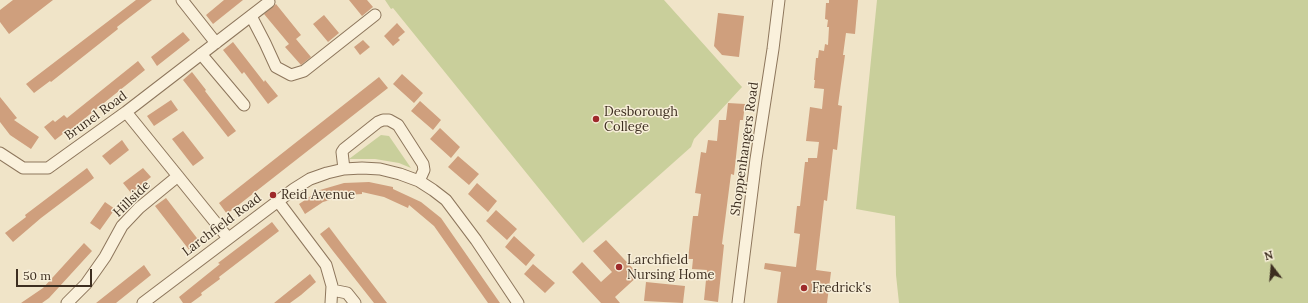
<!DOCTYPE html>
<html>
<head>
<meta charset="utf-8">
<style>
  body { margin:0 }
  #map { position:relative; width:1308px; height:303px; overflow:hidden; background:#f0e4c8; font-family:Lora,serif }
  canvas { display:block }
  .north { position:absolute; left:1252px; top:247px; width:40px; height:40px; -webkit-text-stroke:3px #f7eed8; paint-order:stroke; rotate:344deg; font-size:11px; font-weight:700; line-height:16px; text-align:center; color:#3d2e20 }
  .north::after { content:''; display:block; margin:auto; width:14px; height:18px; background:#3d2e20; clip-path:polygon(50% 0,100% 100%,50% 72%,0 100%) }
  .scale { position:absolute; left:16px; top:269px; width:76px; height:18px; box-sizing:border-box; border:2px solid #3d2e20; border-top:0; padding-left:5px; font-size:12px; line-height:14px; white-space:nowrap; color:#3d2e20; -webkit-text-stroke:3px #f7eed8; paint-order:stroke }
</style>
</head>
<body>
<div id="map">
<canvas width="1308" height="303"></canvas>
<div class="north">N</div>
<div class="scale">50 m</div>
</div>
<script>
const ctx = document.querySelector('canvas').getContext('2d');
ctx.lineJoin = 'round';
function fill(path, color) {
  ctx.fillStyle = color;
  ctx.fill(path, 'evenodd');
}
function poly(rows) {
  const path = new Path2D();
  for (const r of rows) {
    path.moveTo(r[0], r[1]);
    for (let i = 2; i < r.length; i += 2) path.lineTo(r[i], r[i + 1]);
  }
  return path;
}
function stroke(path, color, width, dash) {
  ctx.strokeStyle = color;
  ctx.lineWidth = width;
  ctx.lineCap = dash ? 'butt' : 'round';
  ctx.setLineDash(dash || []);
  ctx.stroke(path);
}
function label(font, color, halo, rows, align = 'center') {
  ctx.font = font + ' Lora,serif';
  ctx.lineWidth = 3;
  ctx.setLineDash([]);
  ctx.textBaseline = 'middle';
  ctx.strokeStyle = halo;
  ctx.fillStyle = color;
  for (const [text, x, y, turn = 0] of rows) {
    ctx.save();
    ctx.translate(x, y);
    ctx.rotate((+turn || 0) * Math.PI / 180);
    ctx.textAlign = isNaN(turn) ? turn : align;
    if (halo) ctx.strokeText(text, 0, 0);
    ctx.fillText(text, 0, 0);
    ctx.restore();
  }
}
fill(poly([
  [385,0,664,0,742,87,694,139,691,147,583,243,393,8,391,9],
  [877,0,1308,0,1308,303,899,303,896,275,895,216,856,209],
  [381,135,389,136,411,168,399,163,375,159,349,159]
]), '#c9cf9b');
fill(poly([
  [13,0,53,0,9,34,0,22,0,10],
  [136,0,152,0,117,27,118,29,51,82,50,81,34,93,26,84],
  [224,0,243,0,213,24,206,15],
  [349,0,367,0,373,7,362,16],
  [829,0,858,0,855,34,846,33,843,55,845,55,838,105,842,106,837,150,833,149,827,201,824,200,816,270,831,272,827,303,777,303,781,272,764,269,765,263,796,267,800,234,794,233,797,206,800,206,805,162,808,162,808,158,817,158,819,142,806,141,810,107,822,109,824,89,814,88,815,80,814,80,816,58,818,58,819,50,824,51,825,44,828,45,829,27,827,27,828,20,825,19,826,3,829,3],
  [276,4,301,35,296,39,311,57,301,65,285,47,289,44,264,14],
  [718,13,744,16,739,57,722,55,714,46],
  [324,15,339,33,328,42,313,24],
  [397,23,405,32,398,38,400,40,393,46,384,36],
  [183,32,190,40,157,66,151,57],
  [363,40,370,47,360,55,354,47],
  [233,42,264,82,265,80,278,96,268,104,244,72,242,74,223,50],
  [138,61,145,70,69,131,68,130,55,140,44,127,53,120,55,122,64,115,67,118],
  [192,72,206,90,205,91,236,131,228,137,183,80],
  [402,74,423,93,414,103,393,84],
  [379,77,388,88,227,214,219,203],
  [0,97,17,118,14,120,39,137,31,149,10,135,0,122],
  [171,100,178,110,154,126,147,116],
  [420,101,441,120,433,130,411,111],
  [728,103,745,104,743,120,740,120,734,175,731,174,722,244,724,245,718,302,704,300,707,270,692,269,693,259,688,259,693,216,698,216,701,194,695,193,701,152,706,153,708,140,717,141,719,120,726,120],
  [440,128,460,147,451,158,430,139],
  [183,131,204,158,193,166,172,139],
  [122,140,129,150,110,165,102,156],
  [458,156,479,174,469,185,448,167],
  [87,168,94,178,41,218,13,242,5,233,26,217,25,215],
  [143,168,151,177,131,193,123,183],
  [369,182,393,187,393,189,421,202,441,218,500,303,488,303,434,226,409,205,408,208,384,197,362,192,362,194,347,195,323,202,305,214,299,204,320,190,344,183],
  [477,183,497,201,488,212,468,194],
  [166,198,200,242,190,251,155,206],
  [105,202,115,209,100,230,90,223],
  [496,210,517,229,507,240,486,221],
  [272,222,279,231,219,277,220,279,201,293,202,295,191,303,183,303,179,297,220,264,218,263],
  [329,227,347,251,387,303,374,303,333,251,320,234],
  [514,236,535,255,526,266,505,247],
  [606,240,639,275,615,297,620,303,601,303,572,272,582,262,601,282,612,272,593,251],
  [84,243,92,251,49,298,42,303,21,303,43,288],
  [533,264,555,283,545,293,524,274],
  [144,265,151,275,116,303,96,303],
  [310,274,316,282,301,295,290,303,274,303],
  [646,282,685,286,683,303,644,301]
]), '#cf9f7d');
const minor = poly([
  [182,0,216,43],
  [251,16,265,43,276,67,291,75,304,71,375,15],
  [201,54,244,105],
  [126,112,228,238],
  [0,153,23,168,48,168,126,112,269,2],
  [344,169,342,152,344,149,378,122,383,120,389,120,398,125,423,164,424,170,419,181],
  [277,200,326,265,332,286,331,303],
  [332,290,347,293,355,303],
  [67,303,86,284,105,257,122,226,139,208,178,176],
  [143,303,294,189,310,179,327,173,344,169,362,168,380,169,400,174,419,181,433,190,446,200,476,240,518,303],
  [738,303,756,159,773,49,779,0]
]);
stroke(minor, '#8d765c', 13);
stroke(minor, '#faf1dc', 11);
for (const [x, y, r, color] of [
  [596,119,4,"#9e2a2b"],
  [273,195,4,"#9e2a2b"],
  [619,267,4,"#9e2a2b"],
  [804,288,4,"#9e2a2b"]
]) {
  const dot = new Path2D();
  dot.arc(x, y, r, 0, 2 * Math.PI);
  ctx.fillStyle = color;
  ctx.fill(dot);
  stroke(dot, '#f7eed8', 1.5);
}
label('13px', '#3d2e20', '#f7eed8', [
  ["Desborough",604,112],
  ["College",604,127],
  ["Reid Avenue",281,195],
  ["Larchfield",627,260],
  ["Nursing Home",627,275],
  ["Fredrick's",812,288]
], 'left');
label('13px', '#3d2e20', '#f7eed8', [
  ["Brunel Road",96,116,-36],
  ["Shoppenhangers Road",745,149,-82],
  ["Hillside",132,199,-44],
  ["Larchfield Road",222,225,-37]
]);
</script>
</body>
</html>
